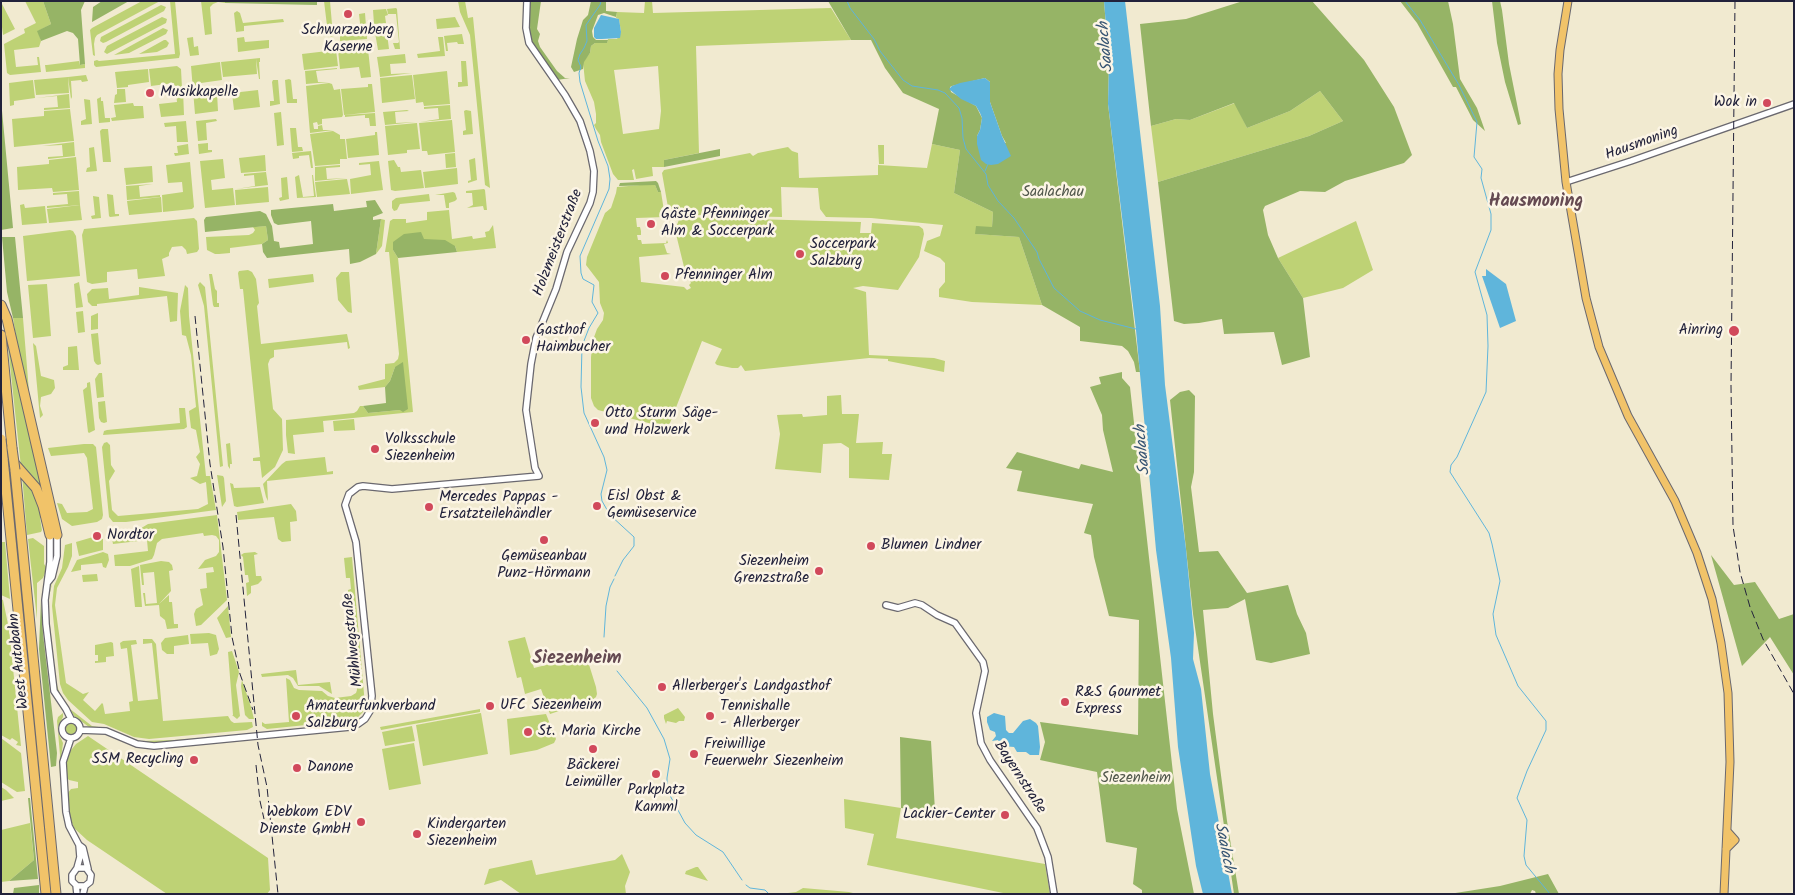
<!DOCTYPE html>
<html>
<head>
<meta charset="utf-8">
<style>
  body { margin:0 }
  #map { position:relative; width:1795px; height:895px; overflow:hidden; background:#f1ead0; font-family:Kalam,sans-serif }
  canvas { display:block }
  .frame { position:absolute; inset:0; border:2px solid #22223b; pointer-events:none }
</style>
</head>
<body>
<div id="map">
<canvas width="1795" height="895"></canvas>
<div class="frame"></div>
</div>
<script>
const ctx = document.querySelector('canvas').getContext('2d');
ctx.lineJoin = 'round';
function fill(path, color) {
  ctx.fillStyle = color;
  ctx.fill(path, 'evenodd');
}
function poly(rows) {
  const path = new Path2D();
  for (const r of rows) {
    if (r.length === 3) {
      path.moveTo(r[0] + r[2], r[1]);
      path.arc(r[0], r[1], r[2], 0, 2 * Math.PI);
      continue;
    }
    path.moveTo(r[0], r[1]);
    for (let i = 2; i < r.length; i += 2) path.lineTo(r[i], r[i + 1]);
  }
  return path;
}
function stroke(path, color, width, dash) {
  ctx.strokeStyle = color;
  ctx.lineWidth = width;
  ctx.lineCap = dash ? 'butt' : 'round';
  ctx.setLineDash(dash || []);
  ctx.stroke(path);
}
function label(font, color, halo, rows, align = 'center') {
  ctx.font = font + ' Kalam,sans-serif';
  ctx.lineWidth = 5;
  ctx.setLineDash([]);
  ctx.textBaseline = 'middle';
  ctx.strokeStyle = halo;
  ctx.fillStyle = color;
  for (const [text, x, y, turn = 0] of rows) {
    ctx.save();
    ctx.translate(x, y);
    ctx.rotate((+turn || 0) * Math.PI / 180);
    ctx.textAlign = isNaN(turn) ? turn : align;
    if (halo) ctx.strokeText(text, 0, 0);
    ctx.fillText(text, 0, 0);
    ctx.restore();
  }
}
fill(poly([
  [25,1,43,1,51,24,38,31,41,41,39,47,14,50,16,67,38,65,37,57,39,57,41,72,10,75,7,73,4,44,25,33,24,29,36,23],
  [142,1,160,1,97,35,95,38,94,44,95,56,93,55,90,30,92,28],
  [170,1,175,1,180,54,179,58,96,67,94,65,94,61,97,60,99,61,175,54],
  [201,1,225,1,225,3,218,2,213,4,210,7,212,34,205,35],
  [324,1,330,1,333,36,331,37,328,34],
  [458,1,465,1,468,18,473,17,490,188,485,185,470,35,460,12],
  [645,1,652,1,653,13,831,8,851,40,696,46,699,153,664,160,664,167,652,167,653,176,636,179,634,169,632,170,634,180,618,180,613,174,601,142,600,135,596,129,594,125,596,123,596,114,594,102,585,81,583,62,590,53,591,46,595,43,607,43,608,39,617,39,621,32,619,19,616,18,617,12,644,13],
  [658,66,661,111,659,129,623,134,614,70],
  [1,2,15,29,3,35,1,19],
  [161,5,166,7,164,11,106,42,103,43,100,41,101,37],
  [396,8,397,9,400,49,395,49,393,43,398,43,399,42,396,14,388,14,387,9],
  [386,9,388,15,385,16,386,23,374,24,373,10],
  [237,11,240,13,243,23,283,19,284,22,244,26,244,31,236,32,234,13],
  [365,13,367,39,340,41,340,35,361,32,359,14],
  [162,17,167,19,166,23,107,54,104,52,107,46],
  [455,17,460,27,437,29,436,19],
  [386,26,389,49,378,50,374,27],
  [163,28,168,30,166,34,129,53,114,55],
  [462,34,464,44,458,44,457,42,447,43,448,51,446,51,444,36],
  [193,37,194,47,198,46,199,55,190,56,187,38],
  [244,37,245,42,269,40,269,48,238,52,237,38],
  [438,37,443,37,445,56,418,58,417,54,440,51],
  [164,40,166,40,169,43,167,47,157,52,139,54],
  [361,48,361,50,368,49,371,77,361,78,359,67,340,69,338,50],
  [336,50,338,66,304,70,302,54],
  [405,54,406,63,390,64,391,74,412,73,380,77,377,57],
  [260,58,260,62,259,62,260,79,259,79,256,59,257,74,223,77,221,62],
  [79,61,80,65,85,64,85,68,46,72,45,65,47,65],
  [461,61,466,61,468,86,458,87,458,82,462,82],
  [220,62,222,80,201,83,203,94,217,93,218,111,195,114,191,66],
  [177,66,181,69,182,88,175,89,174,83,151,86,149,69],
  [337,68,337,69,316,71,318,82,329,82,306,84,305,71],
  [148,69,149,82,128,85,128,87,117,88,115,72],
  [447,71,450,104,424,106,423,102,416,103,413,75],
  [86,75,88,81,82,82,81,80,71,81,72,97,71,99,68,77],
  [412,75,415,99,382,103,380,78],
  [68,77,69,93,36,95,34,80],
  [289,79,291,80,293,99,297,99,297,103,287,103,285,80],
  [33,80,35,98,14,101,14,105,10,106,9,83],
  [273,80,278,80,280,104,270,106,270,101,274,101,272,82],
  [329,83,332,84,334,90,340,89,343,115,342,117,322,119,322,124,318,125,317,122,313,123,314,129,318,129,318,126,322,125,323,130,333,130,310,133,306,86],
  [368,84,372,84,375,112,344,115,341,89,368,87],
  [117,89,125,89,126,102,114,103,115,95,117,94],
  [183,90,184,115,161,117,159,104,177,102,176,91],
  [258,90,260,107,234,110,232,93],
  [1320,91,1343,121,1309,136,1158,182,1151,126,1176,119,1190,120,1235,103,1247,128,1290,111],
  [69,94,70,108,44,110,44,108,58,107,57,96,36,98],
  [101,97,101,101,103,101,105,118,110,118,110,122,99,123,97,99],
  [84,99,90,100,92,124,81,125,81,121,86,119],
  [133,103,134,106,143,106,144,118,112,121,111,118,116,117,114,105],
  [450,105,451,119,420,122,439,119,438,108,424,109,424,107],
  [70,109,74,141,14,147,12,119,44,116,44,111],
  [407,110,409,111,395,112,396,123,416,122,385,125,383,112],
  [466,110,471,111,473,134,463,135,463,131,466,130,464,111],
  [281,112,284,145,277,146,274,113],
  [375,113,376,126,370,126,369,118,365,118,365,115,345,117,345,115],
  [216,119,217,121,206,123,207,140,198,141,196,121],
  [452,120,455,152,428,155,427,151,422,151,419,123],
  [186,121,188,142,177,142,176,126,165,127,164,123],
  [417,123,420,149,407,150,407,153,388,155,385,126],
  [290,128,296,128,298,147,302,147,303,151,292,152],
  [102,129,108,129,111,162,103,162,100,131],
  [333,131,340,135,340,139,345,139,347,159,340,159,340,164,315,166,310,134],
  [375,132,377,132,379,155,348,158,346,139,375,135],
  [74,142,75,156,48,159,48,157,63,156,62,145,42,146],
  [208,143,208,150,212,150,212,152,199,154,198,144],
  [188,144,189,154,175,156,174,153,178,153,177,146],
  [932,144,960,150,954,193,993,212,992,227,976,234,1019,237,1042,305,972,302,939,297,939,289,945,282,945,263,940,258,924,251,927,241,940,236,943,225,871,218,826,217,820,209,818,188,781,187,782,217,695,215,693,213,672,214,669,213,662,173,664,170,750,153,753,156,758,153,788,147,792,151,798,153,799,178,878,175,878,165,927,168],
  [878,145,884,145,884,164,879,164],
  [94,147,97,171,86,172,87,168,90,167,89,148],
  [311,151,313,168,311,168,309,155,299,156,299,158,293,159,292,153],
  [455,153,456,167,446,168,445,154],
  [265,155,266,171,241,173,239,158],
  [76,157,79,190,53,192,52,188,18,190,17,167,49,164,49,160],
  [475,158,477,180,468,183,468,181,471,180,469,160],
  [223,159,225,178,211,180,212,190,233,188,235,205,205,208,200,161],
  [394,160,398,167,400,167,401,172,421,170,424,188,395,191,391,190,388,161],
  [379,161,383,190,351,194,350,179,371,175,370,164,359,165,359,163],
  [190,162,194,207,192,209,163,212,162,195,183,192,182,182,168,183,166,165],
  [340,165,340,167,326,168,327,179,347,178,315,181,315,167],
  [152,166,153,182,126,185,124,168],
  [457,168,458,184,425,188,423,172],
  [266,172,268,185,236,189,255,186,254,175,244,176,244,174],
  [299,175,303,197,314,196,312,175,313,175,316,197,297,198,295,177],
  [287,177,289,199,280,201,279,198,282,197,281,178],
  [347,179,350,194,317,197,315,182],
  [153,184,139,186,140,197,160,195,160,197,127,200,126,186],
  [652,184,655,185,658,192,661,192,665,217,636,218,637,227,640,227,641,231,665,230,665,226,666,226,667,233,665,233,665,230,641,231,641,235,637,235,638,240,641,240,642,244,666,243,667,240,668,243,664,244,667,253,671,254,639,257,641,282,684,287,687,290,691,288,689,285,691,283,685,271,675,230,680,217,861,222,860,233,871,233,872,223,919,226,923,229,924,234,919,257,898,290,863,286,853,288,866,292,869,355,934,358,945,361,944,372,888,361,888,359,869,358,745,371,741,365,738,368,732,368,717,365,715,363,722,349,702,341,668,428,598,410,594,406,591,398,591,357,593,340,597,329,603,320,604,313,600,303,599,282,586,265,587,257,605,213,611,208,616,193,617,187],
  [268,187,269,202,236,205,235,190],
  [484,189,485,190,487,210,484,210,483,206,467,208,473,205,472,193,466,193,466,191],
  [79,191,80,205,47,208,47,206,68,204,67,194,53,195,53,193],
  [453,192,455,193,457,199,455,201,449,203,449,208,446,208,444,195,435,195],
  [107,194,113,195,115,214,119,214,119,216,110,217,109,216],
  [429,194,430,201,400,204,397,210,394,211,392,208,392,201,396,198],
  [93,196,99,197,101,218,92,219,91,216,95,215],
  [161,197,162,212,129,215,127,201],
  [24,204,25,208,45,206,47,223,22,225,20,205],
  [80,205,82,220,49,223,47,209],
  [449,210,452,239,472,236,473,239,486,237,485,232,489,231,493,225,496,248,457,252,455,246,393,250,398,258,413,412,323,421,324,432,293,435,295,454,288,453,286,435,286,420,354,413,357,411,360,406,363,406,368,413,400,410,395,367,390,381,385,387,359,390,358,386,385,379,385,364,394,363,398,359,399,354,389,252,385,252,390,221,393,219,406,219,406,223,427,220,427,212],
  [194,218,197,221,199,249,197,252,187,254,186,250,182,246,172,247,169,253,169,256,162,259,165,276,138,279,137,269,107,272,107,282,92,284,87,282,82,235,84,229],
  [381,219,385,220,382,246,376,254],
  [1356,221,1373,270,1343,288,1303,298,1278,258],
  [266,226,268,240,262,244,230,248,230,253,219,254,215,254,207,250,206,237,249,235,253,233,255,230,253,227],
  [70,230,73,231,76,236,80,276,27,281,23,236],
  [248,270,252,272,256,279,259,303,257,306,261,344,347,334,350,348,348,349,347,342,274,350,274,357,270,359,268,364,273,409,282,419,283,450,275,467,262,478,260,461,253,461,253,458,260,457,243,289,240,289,238,273,239,271],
  [341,272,349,272,352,313,348,312,338,300,336,278],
  [209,274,212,274,215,289,217,291,217,303,219,303,219,307,214,307,213,305],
  [313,274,314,282,269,288,268,279],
  [79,282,83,307,76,308,74,284],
  [200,282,205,287,223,466,220,467,204,306,198,285],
  [47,284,51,336,33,338,28,285],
  [185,285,188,288,189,316,206,476,210,476,216,510,126,522,113,522,109,517,102,447,104,443,107,442,110,445,111,465,115,471,109,481,112,510,118,516,198,509,208,504,206,482,200,484,190,478,197,476,200,464,196,457,200,452,196,430,191,428,189,411,196,407,191,355,186,336,182,335,180,311],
  [139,287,178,293,177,321,170,322,167,296,97,304,97,306,92,306,88,302,87,294,92,289,108,288,109,299,139,295],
  [83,311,85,332,78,333,76,312],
  [98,313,98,329,91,330,91,316],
  [13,318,23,318,30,404,17,343],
  [98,333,101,364,98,365,96,364,94,361,91,334],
  [7,337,53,526,21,467],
  [33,343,36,346,41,376,54,380,55,388,51,394,41,397,40,406,43,415,40,418],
  [77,346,79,370,63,370,63,367,68,365,68,347],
  [99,373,102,373,104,397,97,398,95,379],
  [90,382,95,430,89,433,88,432,83,390,87,387,87,383],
  [841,395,842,414,859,414,856,443,883,442,882,454,892,454,889,480,849,478,849,448,841,443,823,444,821,473,775,469,780,434,777,415,802,414,803,417,827,415,827,396],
  [105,401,107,422,104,423,101,422,99,418,98,402],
  [179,408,185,408,187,427,184,429,103,435,104,431,107,430,180,423],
  [354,419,355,430,334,431,333,421],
  [230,443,232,464,230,464,230,469,228,466,226,444],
  [84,444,93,444,96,447,103,515,102,519,97,522,72,526,62,519,57,503,62,504,67,513,87,512,93,509,87,458,84,453,51,456,48,448],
  [325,457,327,472,333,471,333,474,267,481,268,501,266,497,263,484,282,464,286,461],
  [22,475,32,486,42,518,40,518,42,530,41,532,27,535],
  [217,475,223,476,224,478,226,501,222,507],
  [230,483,233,484,234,488,260,487,264,503,237,507,234,506],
  [291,504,296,511,297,521,290,522,291,541,282,542,278,539,274,517,238,520,237,512],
  [217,515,227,600,201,625,196,626,194,614,196,609,203,605,200,589,207,588,206,573,214,572,213,567,198,569,205,560,216,556,219,552,219,540,216,536,212,535,204,536,203,533,162,539,157,543,154,555,152,559,130,566,115,566,114,555,148,551,147,540,113,544,111,533,114,529,124,531,138,530,148,524],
  [93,537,94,540,103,539,103,550,79,556,76,542],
  [33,538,44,546,44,564,47,568,43,578,37,583,37,619,28,539],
  [1,542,5,542,10,599,1,595],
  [72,543,72,556,68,567,57,588,55,605,66,683,83,694,89,692,83,700,95,711,102,703,103,704,105,714,130,711,129,702,133,701,127,648,121,649,120,643,123,641,136,640,137,644,131,645,138,701,158,699,152,643,143,644,143,639,152,639,156,644,163,721,228,716,231,721,234,723,252,722,253,727,247,730,149,739,134,737,104,724,92,722,68,700,63,693,60,684,52,606,54,586,62,568,65,545],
  [103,552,108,554,109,560,106,568,103,567,102,563,81,565,81,570,71,572,77,560],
  [255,552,258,554,254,555,256,576,261,576,262,580,258,584,251,586,251,593,247,596,246,583,249,582,248,575,245,575,243,557,241,555,244,553],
  [352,557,365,705,363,712,358,717,345,721,267,729,262,726,262,722,265,724,289,722,286,678,290,680,294,688,299,690,322,691,328,696,335,698,351,696,356,693,357,690,348,590,351,589,350,578,346,578,344,558],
  [161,561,169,562,172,565,173,570,169,571,171,591,159,604,169,595,169,602,172,602,174,624,178,624,178,628,167,629,165,620,160,616,159,605,145,606,143,593,145,593,146,604,157,603,154,572,143,573,144,585,142,585,140,565],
  [139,566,142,607,135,607,131,569],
  [56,569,49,596,49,616,56,682,60,694,69,707,58,691,56,686,49,625,48,597],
  [97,574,98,581,83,582,82,575],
  [1,599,3,600,9,629,21,746,16,745,18,742,12,738,10,740,1,735],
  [228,606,231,637,226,638,217,618],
  [209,633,216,635,219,649,217,654,210,656,208,643,191,644,190,634],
  [188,635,189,644,174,646,174,654,167,654,162,650,161,643,165,638],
  [525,637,534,668,586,655,596,687,597,694,596,697,592,700,550,714,541,689,525,694,521,677,517,678,508,641],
  [111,642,113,643,114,656,106,657,106,662,95,663,95,661,98,661,98,655,95,655,95,645],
  [232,651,239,672,236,685,240,716,237,719,232,715,233,715,228,652],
  [296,670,298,685,330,682,332,694,319,686,298,686,293,678,288,675,262,677,261,674],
  [242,680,251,707,254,719,249,719,245,715,241,686],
  [678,708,685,717,684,721,679,721,676,723,667,721,666,724,664,718,664,715],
  [70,709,92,726,105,728,140,741,174,740,253,734,148,743,137,742,104,729,89,727,74,716],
  [480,709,480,712,381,730,380,727],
  [63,713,63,717,58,727,58,732,63,743,59,774,60,755,57,721,58,717],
  [481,713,488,754,423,766,416,725],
  [546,714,556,739,554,743,537,750,510,755,507,719],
  [71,729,5.5],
  [412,726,415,741,385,746,382,732],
  [88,736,268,858,270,890,267,894,167,894,87,840,74,828,70,818,67,794,71,789,78,788,78,782,69,780,67,778,65,767,67,755,76,744],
  [1,738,21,753,25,791,17,792,1,782],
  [414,743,421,784,389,790,382,749],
  [1,787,6,790,14,798,1,801],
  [844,799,901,808,896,838,1045,864,1050,894,1008,894,867,865,874,834,845,828],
  [30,823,34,860,9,881,1,882,1,830],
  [622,854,630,872,625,886,626,894,521,894,501,880,484,885,489,869,532,860,536,875,615,860],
  [696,867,698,867,708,881,685,874,686,871],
  [803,888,849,892,857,894,780,894,796,892]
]), '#bed275');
fill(poly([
  [43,1,85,1,81,10,85,64,80,65,78,39,73,33,67,31,41,41,37,31,51,24],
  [102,1,129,1,92,22,93,7],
  [225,1,317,1,317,5,225,3],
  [530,1,541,1,537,29,540,34,538,41,540,47,557,71,565,78,570,78,557,80,535,51,528,32],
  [591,1,606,1,606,11,617,12,616,17,604,13,598,15,592,31,593,37,596,40,608,40,607,43,595,43,591,46,590,53,584,62,583,69,574,72,571,67,577,39,583,20,588,15],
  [828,1,1104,1,1109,63,1108,104,1140,372,1136,372,1134,362,1128,351,1122,346,1080,341,1080,327,1042,305,1019,237,975,234,976,226,992,227,993,212,954,193,960,150,932,144,939,109,903,93,885,68,871,40,851,40],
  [985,78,990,82,990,102,1002,136,1006,143,977,136,980,130,982,118,976,106,951,92,950,87,952,86],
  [1243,1,1312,1,1364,60,1394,107,1412,155,1404,163,1345,181,1325,192,1300,191,1265,206,1263,210,1268,235,1278,258,1303,298,1310,357,1282,365,1274,332,1224,334,1222,319,1199,323,1184,324,1174,321,1158,182,1309,136,1343,121,1320,91,1290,111,1247,128,1234,103,1190,120,1176,119,1151,126,1140,24,1186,19],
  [1400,1,1448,1,1453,24,1460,79,1477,108,1485,131,1473,120,1456,87,1453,87,1417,23],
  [1492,1,1500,1,1502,10,1509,64,1521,124,1518,125,1505,82,1497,43],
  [1,100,13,228,1,230],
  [720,149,720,156,664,167,664,160],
  [656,181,658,183,661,192,658,192,655,185,619,186,620,183],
  [375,200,383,213,373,217,373,220,381,219,376,254,360,262,350,264,349,249,267,258,263,252,262,244,268,240,266,226,205,232,204,220,206,217,260,211,266,214,272,226,274,241,279,242,280,248,313,244,311,221,278,225,274,223,271,215,271,210,333,204,334,211,367,207,366,201],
  [421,232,424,239,445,240,455,246,457,252,398,258,393,250,393,242,404,234],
  [2,237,15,237,23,318,13,318,7,292],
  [403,362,408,409,403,412,400,410,368,413,363,406,386,403,385,387,390,381,395,367],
  [1122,372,1122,378,1130,387,1177,809,1194,894,1142,894,1142,890,1133,884,1137,848,1106,842,1097,772,1040,760,1045,742,1040,722,1138,735,1139,620,1109,616,1094,557,1091,535,1084,533,1093,504,1017,491,1022,471,1006,468,1017,452,1079,469,1081,464,1113,472,1103,430,1102,415,1090,387,1101,384,1099,377],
  [1189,390,1195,396,1194,472,1191,487,1199,552,1218,551,1247,593,1288,585,1297,614,1306,633,1310,654,1271,663,1256,660,1245,599,1228,608,1203,610,1213,714,1227,821,1239,894,1234,894,1193,614,1170,400,1180,392],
  [1711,555,1734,585,1755,582,1779,619,1794,614,1794,675,1770,637,1742,666],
  [41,599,43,634,57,753,56,766,51,767,39,649],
  [900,737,931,741,935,811,901,808],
  [28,798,30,798,31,809,38,879,9,881,34,860],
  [1548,874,1559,894,1536,894,1535,891,1532,890,1530,894,1449,894,1500,886],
  [39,885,39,894,13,894,14,888]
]), '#96b466');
fill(poly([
  [1104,1,1125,1,1160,306,1165,385,1186,549,1194,633,1193,659,1201,689,1210,774,1232,894,1203,894,1196,866,1178,747,1171,658,1156,550,1136,330,1108,104,1109,63],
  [601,15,619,19,621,32,620,38,602,39,596,39,594,37,594,28],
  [985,78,990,82,990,102,1002,136,1011,156,998,164,991,165,986,164,981,160,977,144,977,136,980,130,982,118,980,113,976,106,961,99,949,89,952,86,960,83],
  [1486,269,1506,284,1516,321,1500,328,1482,276,1486,276],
  [994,713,1005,716,1006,730,1009,733,1013,733,1023,721,1030,719,1036,723,1038,726,1040,747,1039,755,1030,755,1026,752,1017,752,1014,747,1002,746,998,740,992,741,996,736,995,732,990,730,987,722,987,717]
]), '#5fb5db');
stroke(poly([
  [601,1,600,5,586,25,587,41,584,48,580,54,578,60,581,67,579,73,580,82,598,141,608,166,610,179,609,189,580,256,581,273,583,279,594,285,592,302,598,313,589,328,582,346,581,387,584,413,604,457,607,470,601,494,602,501,610,515,634,537,634,546,623,560,615,576],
  [847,1,850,8,874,39,880,51,903,80,912,86,938,90,945,93,959,108,962,118,963,138,966,149,986,174,988,185,998,201,1014,218,1037,252,1039,259,1054,288,1080,311,1100,320,1136,329],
  [1405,1,1420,20,1459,85,1477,122,1474,157,1482,169,1481,178,1491,214,1491,230,1475,272,1487,315,1488,346,1486,392,1457,457,1451,465,1450,472,1489,533,1492,544,1500,581,1493,614,1496,635,1518,686,1546,721,1546,730,1527,771,1517,798,1527,820,1524,856,1526,865,1550,894],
  [985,171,988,164],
  [604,637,606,606,610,587,614,579],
  [617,671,647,708,664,739,670,759,667,778,667,790,685,823,696,835,723,852,742,880],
  [746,885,750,888,765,890,769,894]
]), '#5fb5db', 1);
const tertiary = poly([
  [1566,182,1631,161,1794,104],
  [50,535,50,562,45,600,46,624,54,691,66,709,71,719],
  [48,582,52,577,57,556,57,535],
  [886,605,898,608,915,603,922,605,937,615,955,623,983,662,985,671,976,713,981,743,990,760,1037,828,1048,857,1054,894],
  [71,729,9],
  [80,730,106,731,137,744,154,746,350,727,358,724,365,719,370,711,372,696,356,542,345,505,349,494,358,487,363,486,392,489,539,476,535,468,526,410,531,364,536,338,556,289,567,252,590,203,593,192,594,171,590,151,580,121,565,95,529,43,526,28,527,1],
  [71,738,63,762,66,812,69,826,79,845,83,848,88,869],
  [77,868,80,857,79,845],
  [76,885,77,894],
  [83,894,85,886,90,882,91,875,86,868,77,868,72,875,72,881,77,886,85,886]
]);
const primary = poly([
  [1568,1,1560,50,1558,74,1559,109,1566,182,1586,298,1599,347,1628,416,1675,501,1697,553,1712,599,1721,643,1728,693,1730,762,1724,894],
  [1726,849,1735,840,1727,831]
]);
const motorway = poly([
  [1,305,7,319,57,535],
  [1,335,12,448],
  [3,458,46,894],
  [14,463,36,488,43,506,50,535],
  [15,470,56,894]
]);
stroke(tertiary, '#6a686f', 8);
stroke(primary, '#6a686f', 9);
stroke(motorway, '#6a686f', 11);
stroke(tertiary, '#fff', 5.5);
stroke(primary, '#f1c369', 7);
stroke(motorway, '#f1c369', 9);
stroke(poly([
  [1735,1,1731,386,1733,526,1740,572,1750,607,1763,639,1794,694],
  [195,316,210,464,223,547,232,637,240,674,253,710],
  [236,515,258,745,267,787,278,894],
  [256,765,260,801,264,819]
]), '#22223b', 1, [8, 4]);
const motorwayBridge = poly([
  [1,439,3,458],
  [12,448,15,470]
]);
stroke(motorwayBridge, '#6a686f', 11, []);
stroke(motorwayBridge, '#f1c369', 9);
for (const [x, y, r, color] of [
  [348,14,5,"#d1495b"],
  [150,93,5,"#d1495b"],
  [1767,103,5,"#d1495b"],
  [651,224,5,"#d1495b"],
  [800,254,5,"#d1495b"],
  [665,276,5,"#d1495b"],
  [1734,331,6,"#d1495b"],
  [526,340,5,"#d1495b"],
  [595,423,5,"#d1495b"],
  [375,449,5,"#d1495b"],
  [597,506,5,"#d1495b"],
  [429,507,5,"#d1495b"],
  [97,536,5,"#d1495b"],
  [544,540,5,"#d1495b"],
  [871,546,5,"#d1495b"],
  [819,571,5,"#d1495b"],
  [662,687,5,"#d1495b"],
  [1065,702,5,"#d1495b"],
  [490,706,5,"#d1495b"],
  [296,716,5,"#d1495b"],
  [710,716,5,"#d1495b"],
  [528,732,5,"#d1495b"],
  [593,749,5,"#d1495b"],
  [694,754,5,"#d1495b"],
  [194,760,5,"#d1495b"],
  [297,768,5,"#d1495b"],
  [656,774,5,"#d1495b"],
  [1005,815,5,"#d1495b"],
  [361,822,5,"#d1495b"],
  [417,834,5,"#d1495b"]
]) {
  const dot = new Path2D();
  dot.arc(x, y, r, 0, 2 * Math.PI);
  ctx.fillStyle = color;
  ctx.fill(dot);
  stroke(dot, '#fcf5e5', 2);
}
label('15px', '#22223b', '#fcf5e5', [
  ["Schwarzenberg",348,31,"center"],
  ["Kaserne",348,48,"center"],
  ["Musikkapelle",160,93],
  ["Wok in",1757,103,"right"],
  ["Gäste Pfenninger",661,215],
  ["Alm & Soccerpark",661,232],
  ["Soccerpark",810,245],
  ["Salzburg",810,262],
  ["Pfenninger Alm",675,276],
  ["Gasthof",536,331],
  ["Haimbucher",536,348],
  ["Ainring",1723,331,"right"],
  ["Otto Sturm Säge-",605,414],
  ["und Holzwerk",605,431],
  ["Volksschule",385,440],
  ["Siezenheim",385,457],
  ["Eisl Obst &",607,497],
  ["Gemüseservice",607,514],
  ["Mercedes Pappas -",439,498],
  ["Ersatzteilehändler",439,515],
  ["Nordtor",107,536],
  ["Blumen Lindner",881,546],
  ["Gemüseanbau",544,557,"center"],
  ["Punz-Hörmann",544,574,"center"],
  ["Siezenheim",809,562,"right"],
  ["Grenzstraße",809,579,"right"],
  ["Allerberger's Landgasthof",672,687],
  ["R&S Gourmet",1075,693],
  ["Express",1075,710],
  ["UFC Siezenheim",500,706],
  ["Amateurfunkverband",306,707],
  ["Salzburg",306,724],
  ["Tennishalle",720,707],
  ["- Allerberger",720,724],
  ["St. Maria Kirche",538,732],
  ["Freiwillige",704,745],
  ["Feuerwehr Siezenheim",704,762],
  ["SSM Recycling",184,760,"right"],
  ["Bäckerei",593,766,"center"],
  ["Leimüller",593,783,"center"],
  ["Danone",307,768],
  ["Parkplatz",656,791,"center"],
  ["Kamml",656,808,"center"],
  ["Webkom EDV",351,813,"right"],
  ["Dienste GmbH",351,830,"right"],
  ["Lackier-Center",995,815,"right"],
  ["Kindergarten",427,825],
  ["Siezenheim",427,842]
], 'left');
label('15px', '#22223b', '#fcf5e5', [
  ["Hausmoning",1642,144,-20],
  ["Holzmeisterstraße",559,243,-69],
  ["Mühlwegstraße",354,640,-96],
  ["West Autobahn",20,661,-96],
  ["Bayernstraße",1019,778,57]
]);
label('15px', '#51574c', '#fcf5e5', [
  ["Saalachau",1053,193],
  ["Siezenheim",1136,779]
]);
label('italic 16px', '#375573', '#fcf5e5', [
  ["Saalach",1107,47,-95],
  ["Saalach",1144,450,-95],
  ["Saalach",1223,848,79]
]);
label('bold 18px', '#654a52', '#fcf5e5', [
  ["Hausmoning",1536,203],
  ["Siezenheim",577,660]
]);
</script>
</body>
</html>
